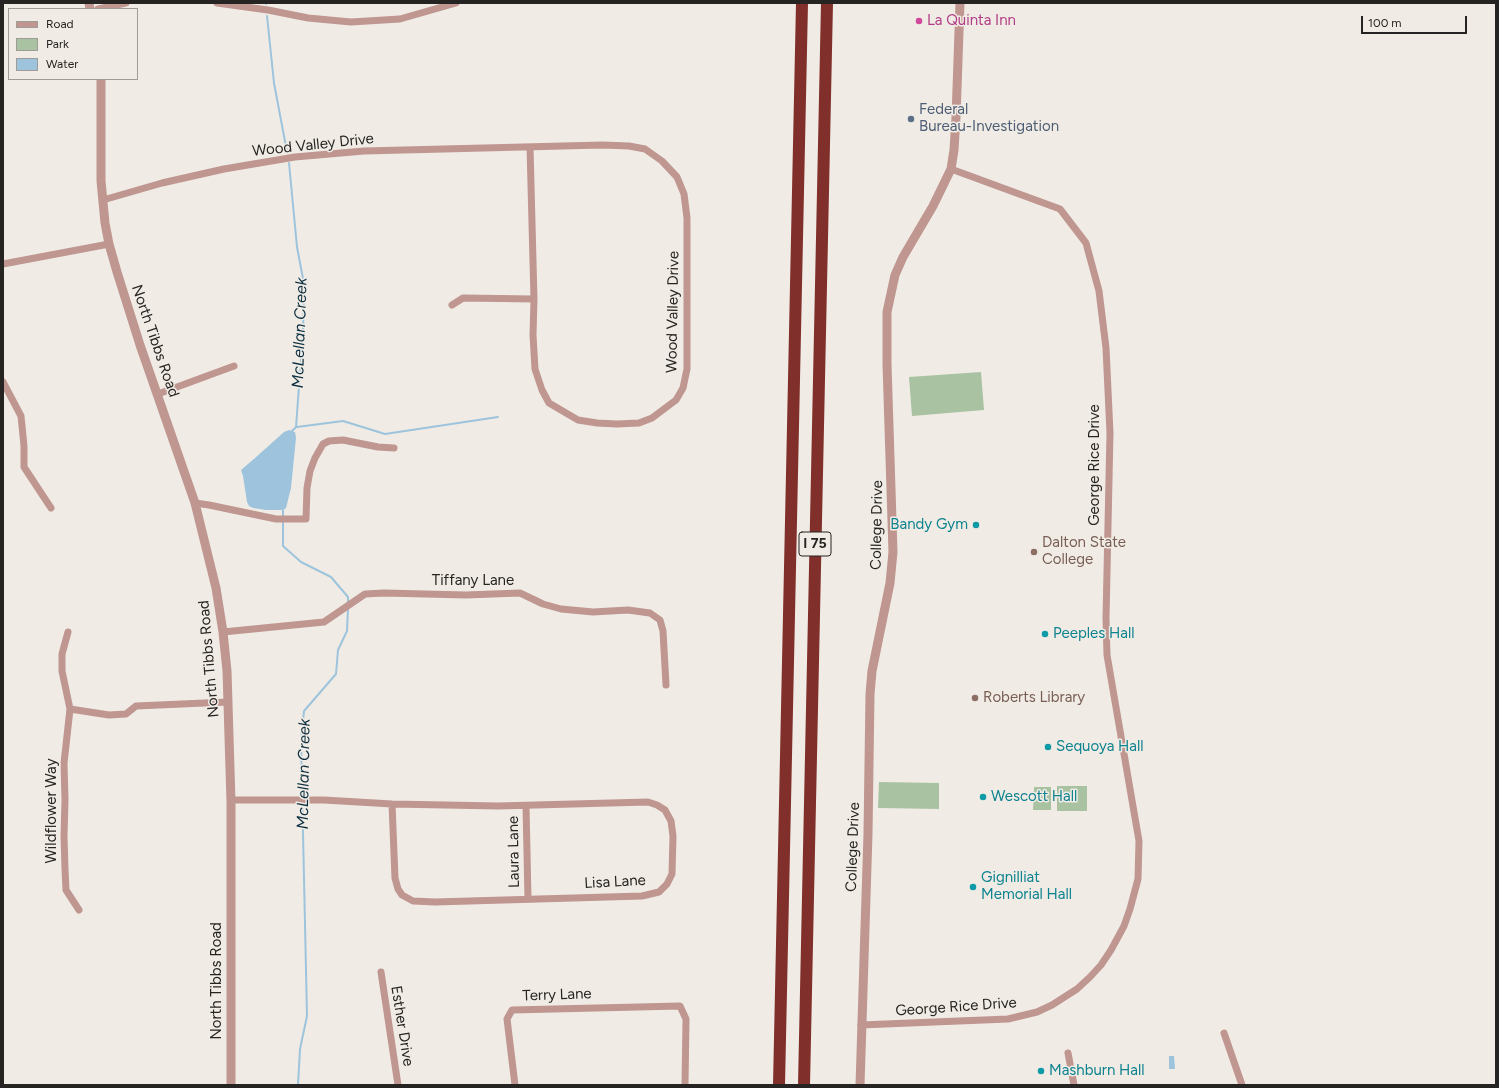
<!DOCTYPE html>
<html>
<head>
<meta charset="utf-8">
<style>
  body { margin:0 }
  #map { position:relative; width:1499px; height:1088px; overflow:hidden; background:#f0ece5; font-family:Figtree,sans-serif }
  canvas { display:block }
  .frame { position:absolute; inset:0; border:4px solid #262422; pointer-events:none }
  .legend { position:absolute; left:8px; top:8px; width:130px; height:72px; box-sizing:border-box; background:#f0ece5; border:1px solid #9f9c97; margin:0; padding:5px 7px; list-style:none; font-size:12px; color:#262422 }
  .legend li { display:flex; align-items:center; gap:8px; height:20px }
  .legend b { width:20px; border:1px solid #9f9c97 }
  .scale { position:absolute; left:1361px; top:16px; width:106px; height:18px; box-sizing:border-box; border:2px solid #262422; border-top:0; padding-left:5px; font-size:12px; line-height:14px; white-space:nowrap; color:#262422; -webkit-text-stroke:3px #f0ece5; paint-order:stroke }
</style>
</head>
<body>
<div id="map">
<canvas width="1499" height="1088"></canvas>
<div class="frame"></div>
<ul class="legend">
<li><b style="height:5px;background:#bf9690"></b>Road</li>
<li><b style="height:11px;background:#a9c2a2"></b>Park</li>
<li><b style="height:11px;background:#9dc4dc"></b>Water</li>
</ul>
<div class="scale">100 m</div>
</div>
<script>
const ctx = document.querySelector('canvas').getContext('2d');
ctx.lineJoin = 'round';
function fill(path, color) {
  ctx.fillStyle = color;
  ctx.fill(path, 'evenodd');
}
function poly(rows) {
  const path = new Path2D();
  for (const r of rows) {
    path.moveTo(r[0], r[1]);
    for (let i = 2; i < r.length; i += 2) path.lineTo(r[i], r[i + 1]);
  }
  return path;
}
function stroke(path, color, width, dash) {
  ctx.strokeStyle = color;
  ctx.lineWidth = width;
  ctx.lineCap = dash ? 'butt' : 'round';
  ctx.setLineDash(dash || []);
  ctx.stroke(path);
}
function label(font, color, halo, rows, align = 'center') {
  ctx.font = font + ' Figtree,sans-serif';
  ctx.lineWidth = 3;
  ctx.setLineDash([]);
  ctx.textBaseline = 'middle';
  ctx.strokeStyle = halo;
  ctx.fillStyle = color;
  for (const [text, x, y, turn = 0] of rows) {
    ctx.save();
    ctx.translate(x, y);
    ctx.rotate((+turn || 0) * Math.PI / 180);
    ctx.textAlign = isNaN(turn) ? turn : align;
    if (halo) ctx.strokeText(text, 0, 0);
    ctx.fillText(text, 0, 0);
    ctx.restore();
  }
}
fill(poly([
  [981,372,984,410,912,416,909,377],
  [879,782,939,783,939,809,878,808],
  [1057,786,1087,786,1087,811,1057,811],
  [1034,787,1051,787,1051,810,1033,810]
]), '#a9c2a2');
fill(poly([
  [289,430,295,432,296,438,291,488,286,508,283,510,266,510,253,508,249,506,247,502,243,476,241,470,255,458,284,432],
  [1169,1056,1174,1056,1175,1069,1169,1069]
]), '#9dc4dc');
stroke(poly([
  [266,3,266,4],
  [267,16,274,83,287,152],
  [289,163,297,247,304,284,303,332,296,427,292,431],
  [297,427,343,421,385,434,498,417],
  [283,510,283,517],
  [283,521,283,546,301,562,331,577,348,597,348,603],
  [298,1085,300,1049,307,1016,301,741,304,711,336,674,338,650,347,631,348,608]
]), '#9dc4dc', 2);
stroke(poly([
  [217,3,268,10,308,18,351,22,400,19,456,3],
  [98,9,126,3],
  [103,200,162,183,224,169,295,157,364,151,603,145,629,146,645,149,662,161,677,177,684,194,687,218,687,369,683,388,676,400,652,418,639,423,617,424,597,423,578,420,549,403,542,390,535,369,533,335,534,299,530,147],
  [3,264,109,244],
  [452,305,463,298,534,299],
  [3,382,21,416,24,446,24,467,51,508],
  [158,394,234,366],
  [195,503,209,505,276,519,306,519,307,488,310,471,315,458,323,444,329,441,343,440,378,447,394,448],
  [68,632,62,654,62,671,70,709,109,715,126,714,136,706,228,702],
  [223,632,324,622,365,594,384,593,466,595,520,593,543,604,561,609,593,612,628,610,650,613,660,620,663,631,666,685],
  [70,709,64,763,65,800,64,836,65,869,66,890,79,910],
  [231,800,324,800,392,804,498,806,648,802,657,805,665,810,671,821,673,836,672,874,667,884,659,892,642,896,435,902,413,901,402,895,398,889,395,878,392,804],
  [526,806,528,899],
  [381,972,398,1085],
  [861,1025,1008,1019,1037,1012,1052,1005,1077,989,1090,977,1101,965,1111,950,1124,926,1130,909,1138,879,1139,841,1107,655,1106,618,1110,433,1106,348,1099,291,1086,243,1060,209,951,169],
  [1224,1033,1242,1085],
  [1068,1053,1074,1085],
  [515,1085,507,1019,512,1010,680,1006,686,1019,685,1085]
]), '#bf9690', 7);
stroke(poly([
  [89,3,90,9],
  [101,79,101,181,105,223,109,244,117,272,140,345,195,503,216,588,223,632,227,671,231,802,231,1085],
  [860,1085,868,834,870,694,872,671,890,583,893,552,887,364,887,312,895,275,903,257,933,206,951,169,954,150,956,117,960,3]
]), '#bf9690', 9);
stroke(poly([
  [779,1085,802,3],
  [804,1085,827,3]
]), '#812f2a', 12);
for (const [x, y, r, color] of [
  [919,21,4,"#d1479c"],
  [911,119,4,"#5c6f8a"],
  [976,525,4,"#0f9aa8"],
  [1034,552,4,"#8d6e63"],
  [1045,634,4,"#0f9aa8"],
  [975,698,4,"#8d6e63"],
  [1048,747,4,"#0f9aa8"],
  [983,797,4,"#0f9aa8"],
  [973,887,4,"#0f9aa8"],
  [1041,1071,4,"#0f9aa8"]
]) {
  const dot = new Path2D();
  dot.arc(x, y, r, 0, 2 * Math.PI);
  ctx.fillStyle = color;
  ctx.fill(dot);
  stroke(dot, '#f0ece5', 1.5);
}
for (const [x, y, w] of [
  [815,544,32]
]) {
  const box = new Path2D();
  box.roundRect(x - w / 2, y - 12, w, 24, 3);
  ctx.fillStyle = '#f0ece5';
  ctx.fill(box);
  stroke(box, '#262422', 1);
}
label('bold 14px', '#262422', null, [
  ["I 75",815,544]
]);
label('15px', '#b23c85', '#f0ece5', [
  ["La Quinta Inn",927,21]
], 'left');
label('15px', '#4e5e75', '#f0ece5', [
  ["Federal",919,110],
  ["Bureau-Investigation",919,127]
], 'left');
label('15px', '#262422', '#f0ece5', [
  ["Wood Valley Drive",313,145,-6],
  ["Wood Valley Drive",673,312,-89],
  ["North Tibbs Road",155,341,71],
  ["George Rice Drive",1095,465,-90],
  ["College Drive",877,525,-89],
  ["Tiffany Lane",473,581],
  ["North Tibbs Road",209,659,-95],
  ["Wildflower Way",52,811,-90],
  ["College Drive",853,847,-88],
  ["Laura Lane",514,852,-91],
  ["Lisa Lane",615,882,-3],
  ["North Tibbs Road",217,981,-90],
  ["Terry Lane",557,995,-2],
  ["George Rice Drive",956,1007,-4],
  ["Esther Drive",402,1026,81]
]);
label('15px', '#0d838f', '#f0ece5', [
  ["Bandy Gym",968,525,"right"],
  ["Peeples Hall",1053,634],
  ["Sequoya Hall",1056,747],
  ["Wescott Hall",991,797],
  ["Gignilliat",981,878],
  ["Memorial Hall",981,895],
  ["Mashburn Hall",1049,1071]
], 'left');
label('15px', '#785e54', '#f0ece5', [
  ["Dalton State",1042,543],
  ["College",1042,560],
  ["Roberts Library",983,698]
], 'left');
label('italic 16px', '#0b2d3f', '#f0ece5', [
  ["McLellan Creek",300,333,-88],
  ["McLellan Creek",304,774,-89]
]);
</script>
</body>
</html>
